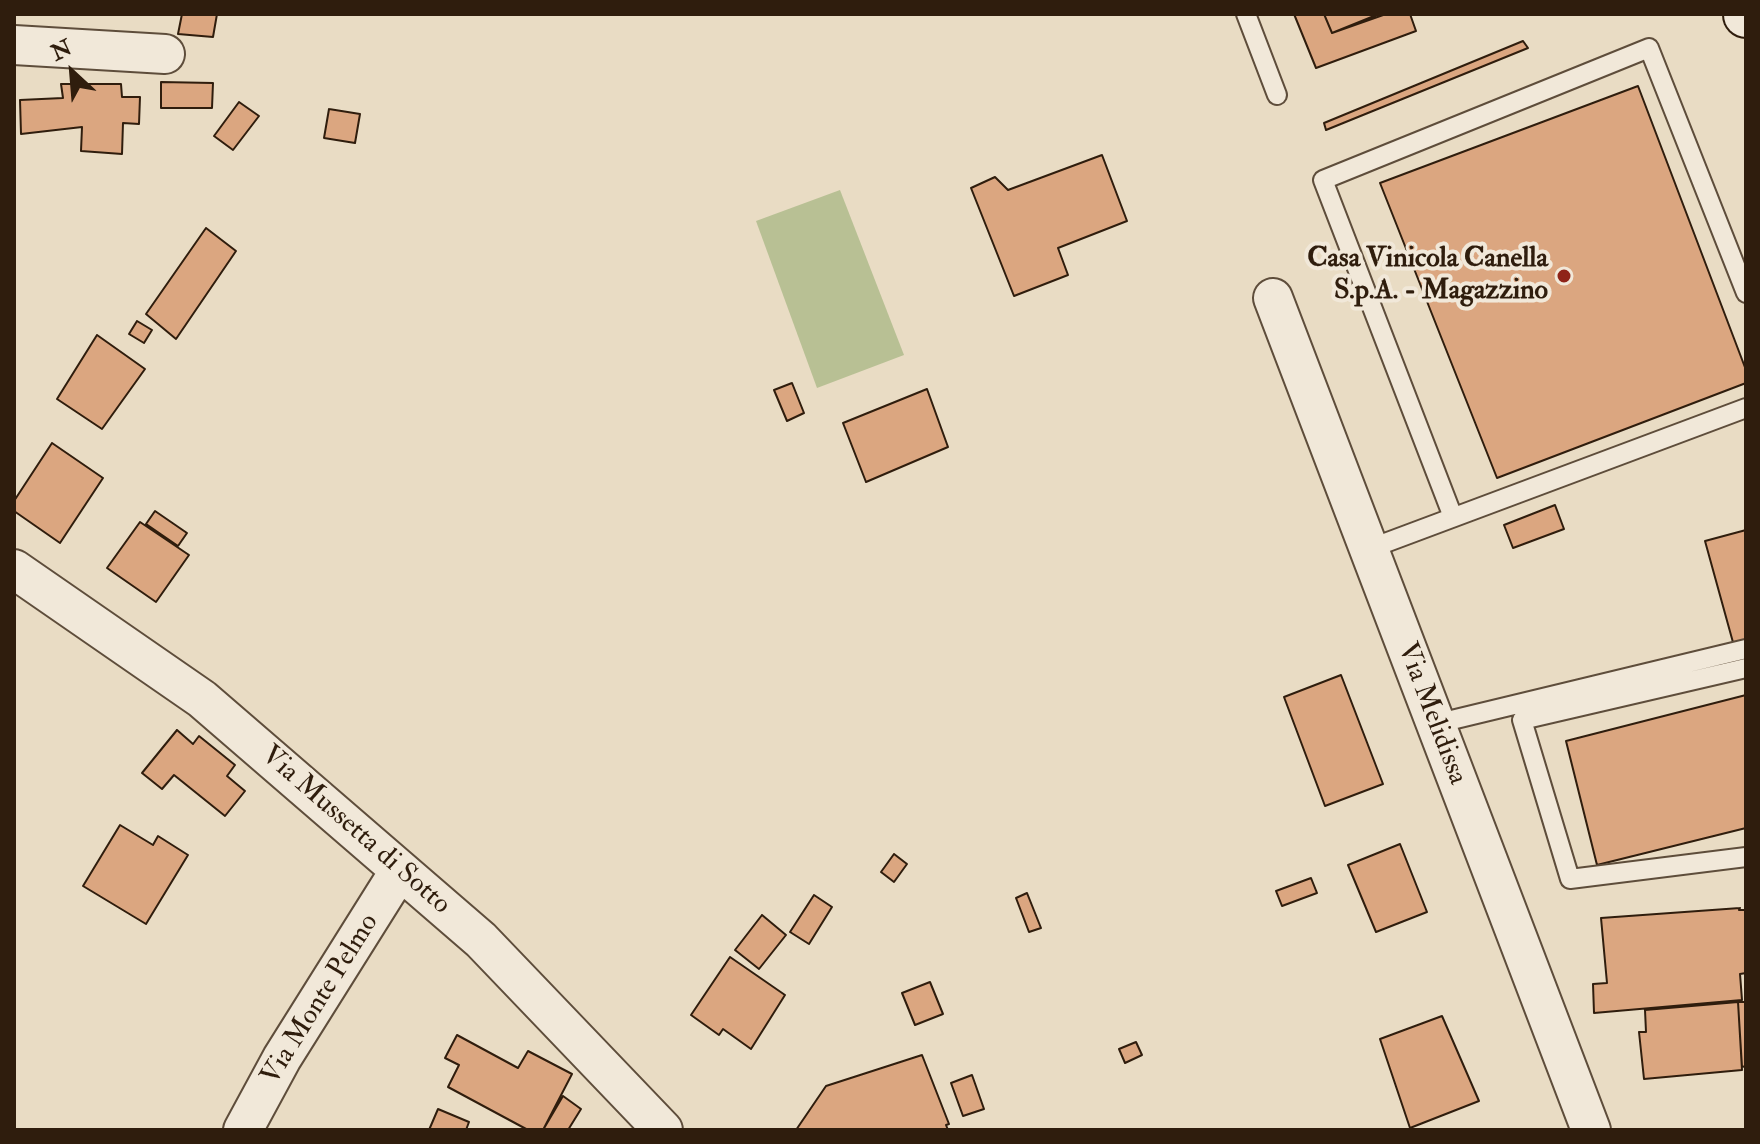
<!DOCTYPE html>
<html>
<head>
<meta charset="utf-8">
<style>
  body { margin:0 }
  #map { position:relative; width:1760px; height:1144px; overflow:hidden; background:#e9dcc4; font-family:"IM FELL Double Pica",serif }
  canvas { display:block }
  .frame { position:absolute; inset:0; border:16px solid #2f1d0d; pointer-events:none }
  .north { position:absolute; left:32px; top:32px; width:80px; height:80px; -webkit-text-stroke:6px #f1e8d9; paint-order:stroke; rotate:334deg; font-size:22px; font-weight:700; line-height:32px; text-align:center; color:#2f1d0d }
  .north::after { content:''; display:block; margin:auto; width:28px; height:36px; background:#2f1d0d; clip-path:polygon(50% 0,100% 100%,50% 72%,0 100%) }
</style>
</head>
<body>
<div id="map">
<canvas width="1760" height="1144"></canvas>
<div class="frame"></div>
<div class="north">N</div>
</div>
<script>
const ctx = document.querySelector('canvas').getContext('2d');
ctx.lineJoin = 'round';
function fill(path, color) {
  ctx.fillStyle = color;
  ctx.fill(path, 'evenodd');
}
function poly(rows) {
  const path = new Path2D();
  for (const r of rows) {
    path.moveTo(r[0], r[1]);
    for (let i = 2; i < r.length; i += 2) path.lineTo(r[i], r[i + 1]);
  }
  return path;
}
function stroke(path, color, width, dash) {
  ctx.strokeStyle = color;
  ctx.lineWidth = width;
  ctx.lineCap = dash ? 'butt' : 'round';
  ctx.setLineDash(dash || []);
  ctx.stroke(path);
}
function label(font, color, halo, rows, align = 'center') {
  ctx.font = font + ' "IM FELL Double Pica",serif';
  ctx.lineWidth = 8;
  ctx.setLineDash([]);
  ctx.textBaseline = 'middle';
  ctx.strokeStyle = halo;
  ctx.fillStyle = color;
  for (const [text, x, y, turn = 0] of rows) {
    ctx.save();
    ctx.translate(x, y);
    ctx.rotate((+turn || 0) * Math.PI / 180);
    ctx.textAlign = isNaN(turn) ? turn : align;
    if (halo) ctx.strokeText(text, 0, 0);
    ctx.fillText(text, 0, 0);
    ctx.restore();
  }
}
fill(poly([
  [840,190,904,355,817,388,756,221]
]), '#b8c094');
const building = poly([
  [182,14,217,14,213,37,178,34,182,14],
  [1294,14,1324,14,1332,33,1379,14,1410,14,1416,31,1316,68,1294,14],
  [1324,14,1386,14,1332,33,1324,14],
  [1523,41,1528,48,1326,130,1324,123,1523,41],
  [161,82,213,83,212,108,161,108,161,82],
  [61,84,121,84,122,97,140,97,139,124,123,123,122,154,81,151,82,127,21,134,20,100,63,98,61,84],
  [1638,86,1746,370,1746,383,1497,478,1380,183,1638,86],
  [239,102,259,116,233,150,214,136,239,102],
  [329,109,360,114,355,143,324,138,329,109],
  [1102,155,1127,221,1058,248,1068,275,1014,296,971,188,995,177,1008,190,1102,155],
  [206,228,236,251,176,339,146,314,206,228],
  [137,321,152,330,144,343,129,334,137,321],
  [97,335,145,369,102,429,57,399,97,335],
  [792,383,804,413,787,421,774,390,792,383],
  [927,389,948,447,866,482,843,423,927,389],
  [52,443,103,478,60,543,14,511,14,501,52,443],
  [1555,505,1564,529,1513,548,1504,525,1555,505],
  [155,511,187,533,178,546,146,524,155,511],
  [140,522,189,555,156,602,107,568,140,522],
  [1746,530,1746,642,1734,646,1705,541,1746,530],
  [1341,675,1383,784,1325,806,1284,697,1341,675],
  [1746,695,1746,828,1597,865,1566,741,1746,695],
  [177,730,193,744,199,736,235,765,227,776,245,791,225,816,174,775,162,789,142,773,177,730],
  [120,825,153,845,158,836,188,855,146,924,83,886,120,825],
  [1400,844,1427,912,1376,932,1348,865,1400,844],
  [894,854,907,864,894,882,881,872,894,854],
  [1311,878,1317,893,1282,906,1276,891,1311,878],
  [1027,893,1041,928,1029,932,1016,898,1027,893],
  [814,895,832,907,809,944,790,932,814,895],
  [1740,908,1739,910,1746,910,1746,973,1740,974,1742,1000,1594,1013,1593,984,1607,983,1601,918,1740,908],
  [762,915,786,935,759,969,735,950,762,915],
  [730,957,785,995,751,1049,723,1029,719,1035,691,1015,730,957],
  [930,982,943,1014,915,1025,902,993,930,982],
  [1738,1002,1746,1002,1746,1066,1742,1067,1738,1002],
  [1738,1002,1742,1070,1644,1079,1639,1032,1646,1032,1645,1010,1738,1002],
  [1442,1016,1479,1101,1410,1128,1380,1039,1442,1016],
  [457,1035,518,1068,528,1051,572,1074,543,1130,528,1130,448,1087,459,1065,445,1058,457,1035],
  [1136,1042,1142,1055,1125,1063,1119,1049,1136,1042],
  [922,1055,949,1124,946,1125,948,1130,796,1130,826,1086,922,1055],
  [972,1075,984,1109,963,1116,951,1083,972,1075],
  [563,1096,581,1109,568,1130,543,1130,563,1096],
  [438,1109,469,1122,466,1130,429,1130,438,1109]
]);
fill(building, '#dba680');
stroke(building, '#2f1d0d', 2);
const service = poly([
  [1246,14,1277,95],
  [1453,517,1323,180,1649,48,1746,293],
  [1369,549,1746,408],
  [1746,668,1522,720,1570,879,1746,857],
  [1435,724,1746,649]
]);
const minor = poly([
  [14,45,165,54],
  [1273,298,1591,1130],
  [14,569,202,699,481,940,663,1130],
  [243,1130,282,1058,400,870]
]);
const secondary = poly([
  [1746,14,1746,15]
]);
stroke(service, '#5e4d3b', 22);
stroke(minor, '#5e4d3b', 42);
stroke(secondary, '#2f1d0d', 48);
stroke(service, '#f1e8d9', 18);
stroke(minor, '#f1e8d9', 38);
stroke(secondary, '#f1e8d9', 44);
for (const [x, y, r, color] of [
  [1564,276,8,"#8f2418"]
]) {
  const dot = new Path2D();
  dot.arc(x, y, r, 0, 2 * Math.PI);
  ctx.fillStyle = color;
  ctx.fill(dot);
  stroke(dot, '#f1e8d9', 3);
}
label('bold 28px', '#2f1d0d', '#f1e8d9', [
  ["Casa Vinicola Canella",1548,260],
  ["S.p.A. - Magazzino",1548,292]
], 'right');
label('28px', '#2f1d0d', '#f1e8d9', [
  ["Via Melidissa",1431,714,69],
  ["Via Mussetta di Sotto",355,831,41],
  ["Via Monte Pelmo",321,1000,-58]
]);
</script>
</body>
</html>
